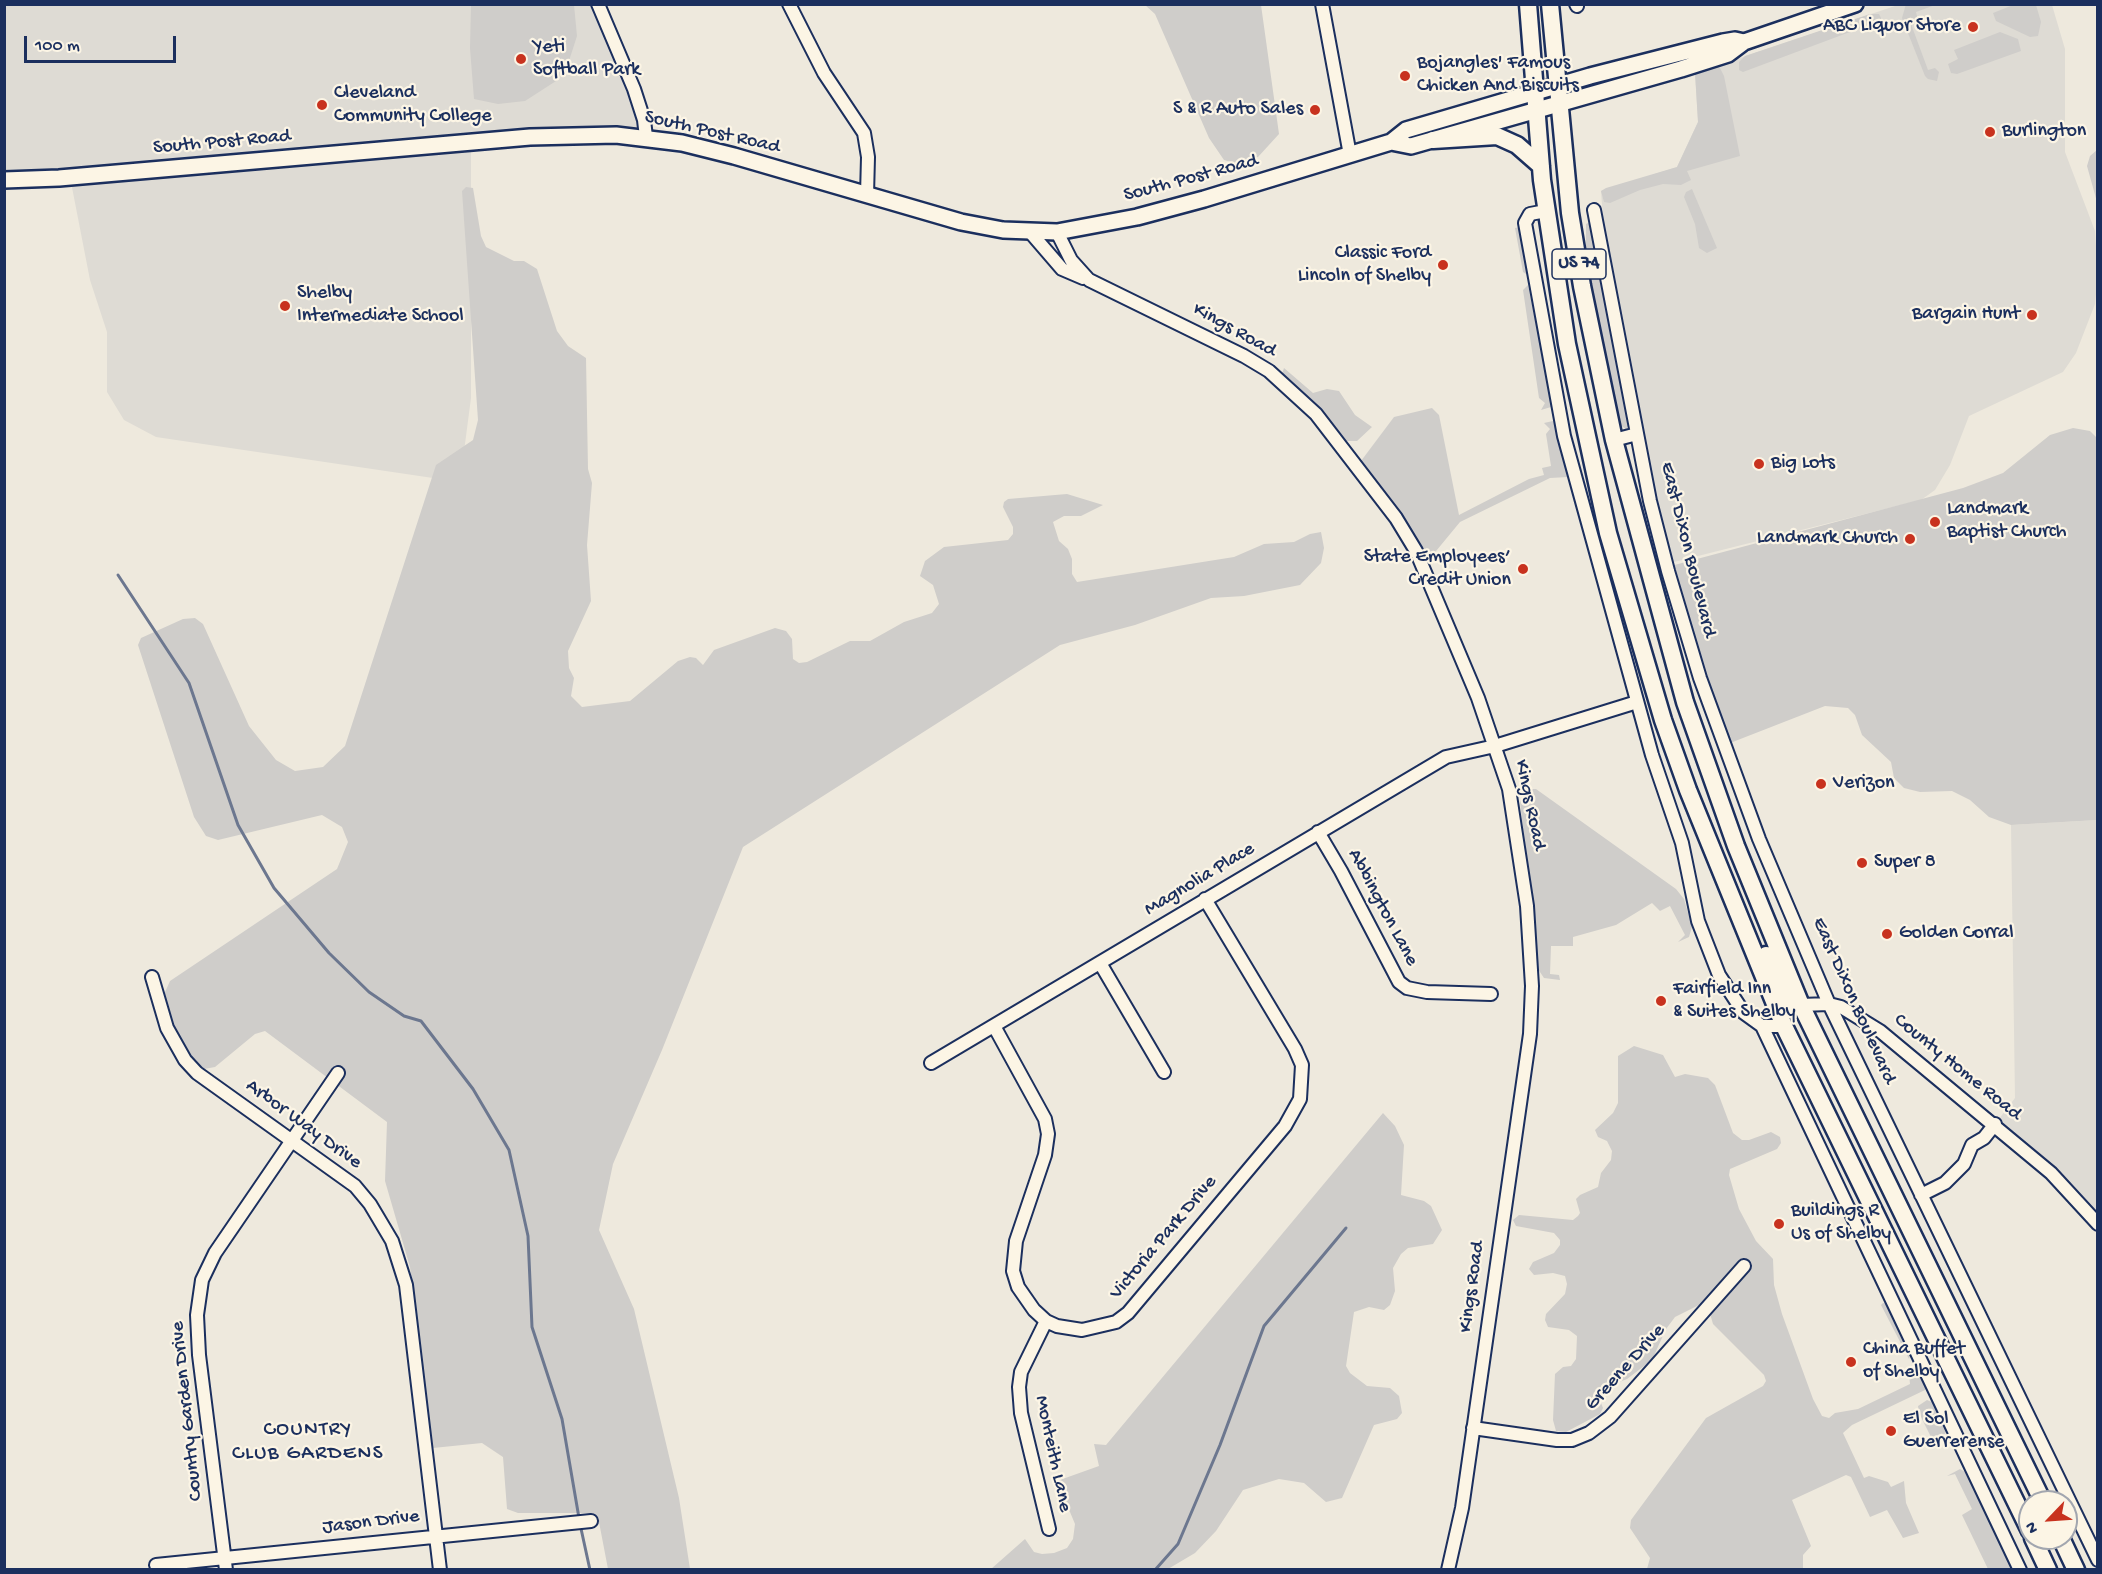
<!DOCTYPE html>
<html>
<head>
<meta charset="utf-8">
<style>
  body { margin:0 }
  #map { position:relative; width:2102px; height:1574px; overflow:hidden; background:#eee9dd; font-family:"Gochi Hand",sans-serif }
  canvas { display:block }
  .frame { position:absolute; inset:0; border:6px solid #1b2f5e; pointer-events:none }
  .north { position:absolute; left:2018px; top:1490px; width:60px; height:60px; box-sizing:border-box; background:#fcf5e5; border:2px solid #a2a6af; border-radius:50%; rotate:245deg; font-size:16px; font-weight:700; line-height:24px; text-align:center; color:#1b2f5e }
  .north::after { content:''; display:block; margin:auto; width:21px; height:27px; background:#c8321e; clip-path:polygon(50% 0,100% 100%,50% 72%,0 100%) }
  .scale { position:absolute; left:24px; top:36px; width:152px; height:27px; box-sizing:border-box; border:3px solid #1b2f5e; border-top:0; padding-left:8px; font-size:18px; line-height:21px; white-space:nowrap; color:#1b2f5e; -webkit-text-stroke:4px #fcf5e5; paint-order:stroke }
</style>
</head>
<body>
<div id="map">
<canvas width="2102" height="1574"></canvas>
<div class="frame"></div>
<div class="north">N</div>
<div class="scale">100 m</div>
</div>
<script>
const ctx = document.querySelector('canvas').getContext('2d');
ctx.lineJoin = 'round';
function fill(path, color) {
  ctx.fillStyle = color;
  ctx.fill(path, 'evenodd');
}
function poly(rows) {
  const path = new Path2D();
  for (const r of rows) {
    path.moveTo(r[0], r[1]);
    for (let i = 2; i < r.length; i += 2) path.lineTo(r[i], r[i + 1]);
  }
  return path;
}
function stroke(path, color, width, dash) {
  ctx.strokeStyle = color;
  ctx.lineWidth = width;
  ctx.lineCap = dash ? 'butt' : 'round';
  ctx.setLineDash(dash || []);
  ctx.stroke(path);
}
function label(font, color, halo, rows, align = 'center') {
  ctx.font = font + ' "Gochi Hand",sans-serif';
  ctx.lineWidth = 4.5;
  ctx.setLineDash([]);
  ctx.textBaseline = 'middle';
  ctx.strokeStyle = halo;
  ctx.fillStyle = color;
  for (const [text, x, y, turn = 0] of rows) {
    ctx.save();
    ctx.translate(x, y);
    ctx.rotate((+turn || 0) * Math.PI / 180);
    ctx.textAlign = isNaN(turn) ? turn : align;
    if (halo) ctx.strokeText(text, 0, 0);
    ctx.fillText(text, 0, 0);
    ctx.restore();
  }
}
fill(poly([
  [4,5,598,5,646,137,471,141,471,398,460,482,156,437,124,420,107,392,107,332,90,280,70,177,5,180],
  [1898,5,2052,5,2065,49,2065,152,2095,231,2098,275,2095,304,2076,353,2063,372,1969,416,1950,465,1935,490,1921,500,1674,562,1668,556,1647,464,1604,233,1601,191,1677,167,1698,122,1695,73],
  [2097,820,2097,1224,1995,1124,2015,1098,2011,825]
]), '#dedbd4');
fill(poly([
  [1906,4,1935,5,1916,12,1918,20,1911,24,1928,70,1935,68,1939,72,1937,81,1928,79,1925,76,1902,18],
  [471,5,574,5,577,36,567,67,556,81,525,101,498,104,474,99,470,48],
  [1145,5,1261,5,1279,134,1258,157,1237,164,1224,160,1209,138,1155,14],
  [2013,5,2036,5,2041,22,2038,36,2030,37,1996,21,1993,13],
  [1870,14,1879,14,1882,20,1743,72,1739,70,1739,62,1745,56],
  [2000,32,2018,39,2021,51,1957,74,1951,73,1948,64,1958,59,1954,50],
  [1715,65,1720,68,1724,76,1740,156,1687,171,1691,180,1681,185,1663,184,1640,190,1610,203,1604,202,1601,191,1606,188,1677,167,1698,122,1695,73],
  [2097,150,2097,202,2087,166,2090,156],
  [466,187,473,188,481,236,486,247,514,261,524,261,537,269,557,331,568,346,586,358,588,469,592,483,587,545,591,601,568,651,569,668,574,678,571,696,582,707,630,701,678,661,690,657,696,658,703,665,714,650,775,628,786,631,792,639,793,659,799,663,807,662,850,641,870,641,904,622,932,613,939,604,933,585,920,576,925,561,944,547,1008,540,1013,534,1013,527,1003,507,1004,502,1008,499,1067,494,1103,505,1081,516,1064,516,1053,522,1059,541,1068,549,1072,559,1072,574,1077,582,1234,557,1264,544,1294,542,1310,534,1321,532,1324,548,1321,563,1300,585,1244,596,1211,598,1135,625,1060,645,743,847,662,1050,613,1164,599,1230,634,1309,679,1498,690,1569,608,1569,599,1522,591,1513,518,1513,507,1509,503,1457,482,1443,433,1448,410,1267,385,1181,387,1122,265,1031,255,1034,215,1067,204,1069,188,1057,172,1032,162,999,170,981,337,869,348,842,342,827,322,815,218,840,206,836,194,817,138,645,141,638,183,619,195,618,203,624,249,726,276,760,295,771,323,767,345,746,436,465,473,440,478,420,462,191],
  [1692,189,1717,248,1707,253,1699,248,1695,224,1684,197,1686,192],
  [1588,223,1591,224,1629,425,1626,429,1617,423,1586,269,1586,224],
  [1521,227,1528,271,1526,274,1523,272,1515,228],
  [1528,285,1552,403,1551,407,1541,410,1545,403,1539,398,1523,290],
  [1284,368,1313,393,1327,389,1339,391,1355,415,1372,427,1357,441,1345,441,1282,374],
  [1432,408,1439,415,1459,515,1529,479,1544,475,1542,468,1551,466,1546,434,1550,429,1544,423,1553,421,1556,425,1568,477,1550,478,1460,522,1427,562,1361,461,1394,417],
  [2073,428,2090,431,2098,439,2097,820,2011,825,1989,817,1970,800,1952,791,1920,792,1904,788,1894,778,1891,762,1862,735,1855,715,1848,708,1825,706,1725,745,1667,567,1963,488,2003,473,2050,435],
  [1530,789,1536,789,1676,889,1684,899,1692,927,1689,937,1678,942,1685,935,1670,906,1660,911,1652,903,1616,925,1573,937,1573,946,1551,946,1550,974,1559,975,1560,980,1544,978,1538,969,1520,802,1523,793],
  [1634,1046,1663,1055,1675,1077,1685,1074,1708,1078,1715,1085,1733,1133,1742,1140,1749,1140,1771,1132,1780,1137,1781,1143,1777,1149,1730,1169,1729,1175,1739,1209,1756,1241,1773,1259,1774,1285,1782,1314,1813,1399,1822,1416,1829,1418,1835,1413,1858,1409,1910,1384,1909,1374,1914,1371,1920,1373,1926,1385,1925,1390,1852,1425,1843,1433,1864,1478,1869,1476,1888,1482,1891,1487,1904,1481,1906,1503,1919,1533,1903,1538,1887,1510,1870,1517,1851,1477,1846,1475,1792,1500,1811,1546,1803,1555,1803,1569,1647,1569,1650,1558,1630,1528,1631,1520,1706,1418,1763,1386,1766,1381,1764,1375,1713,1324,1709,1310,1701,1304,1675,1317,1666,1329,1652,1360,1627,1379,1594,1392,1593,1396,1595,1401,1601,1403,1603,1408,1600,1414,1566,1432,1556,1431,1553,1420,1555,1374,1563,1367,1571,1366,1576,1359,1577,1336,1569,1330,1548,1327,1545,1320,1546,1314,1565,1294,1567,1284,1565,1276,1553,1273,1534,1275,1529,1269,1533,1262,1554,1253,1560,1245,1560,1240,1554,1233,1516,1226,1513,1220,1519,1215,1573,1220,1578,1216,1580,1213,1576,1199,1580,1195,1598,1187,1601,1173,1611,1160,1612,1151,1607,1141,1598,1137,1595,1130,1613,1113,1618,1103,1618,1056],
  [1383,1113,1395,1126,1404,1145,1401,1195,1424,1201,1431,1206,1442,1230,1433,1244,1408,1248,1401,1254,1393,1268,1395,1291,1390,1305,1384,1310,1369,1307,1354,1312,1346,1366,1350,1373,1367,1386,1390,1388,1399,1396,1402,1413,1397,1419,1374,1425,1342,1498,1326,1502,1304,1483,1279,1479,1243,1490,1216,1531,1195,1553,1168,1569,991,1569,1025,1539,1034,1552,1042,1554,1054,1553,1067,1548,1073,1539,1075,1524,1070,1512,1062,1504,1057,1481,1099,1466,1094,1444,1106,1445],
  [1883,1303,1888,1304,1911,1353,1909,1359,1881,1305],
  [1927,1400,1934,1403,1947,1431,1939,1441,1931,1437,1919,1413,1918,1406],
  [1960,1469,1965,1472,2012,1569,1988,1569,1962,1515,1972,1509,1955,1474,1947,1476]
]), '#cfcdca');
stroke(poly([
  [118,575,189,683,238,825,274,888,329,953,369,992,404,1016,421,1021,473,1089,509,1150,528,1236,532,1327,562,1419,579,1518],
  [580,1524,590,1570],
  [1155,1570,1178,1544,1220,1445,1264,1326,1346,1228]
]), '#6c778f', 3);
const minor = poly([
  [598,4,634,89,644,120,646,137],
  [789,4,824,73,864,133,868,157,867,195],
  [1322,4,1350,155],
  [1576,4,1577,6],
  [1594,210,1650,501,1668,571,1700,678,1759,839,1829,1004,2098,1560],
  [1546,211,1530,214,1525,223,1564,436,1652,755,1682,843,1698,921,1719,975,1744,1013,1762,1026,1784,1026],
  [1057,232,1071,260,1089,280,1244,356,1269,371,1316,414,1396,518,1416,551,1478,698,1509,789,1527,906,1532,986,1530,1034,1462,1508,1448,1570],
  [1031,233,1062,269,1083,278],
  [1614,440,1637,434],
  [1318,832,1341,871,1399,982,1407,988,1427,992,1491,994],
  [1100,963,1164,1072],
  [152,977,167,1028,185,1060,197,1073,355,1186,370,1204,392,1241,406,1285,440,1570],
  [1801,1005,1829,1004,1841,1007,1880,1031,2051,1173,2098,1224],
  [994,1026,1045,1119,1048,1134,1045,1155,1016,1241,1013,1271,1018,1287,1034,1310,1046,1321,1057,1326,1082,1330,1116,1322,1128,1313,1285,1126,1300,1099,1302,1065,1295,1049,1205,899],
  [1762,1026,2020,1570],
  [931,1063,1446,757,1495,746,1637,702],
  [1921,1195,1945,1183,1964,1164,1972,1145,1984,1138,1995,1124],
  [1046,1321,1021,1372,1019,1387,1021,1413,1049,1529],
  [1473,1428,1557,1440,1572,1440,1589,1433,1610,1417,1744,1266],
  [156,1565,591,1521],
  [226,1570,199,1355,197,1315,202,1280,215,1253,338,1073]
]);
const major = poly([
  [1391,142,1411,146,1681,69,1728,54,1744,42,1855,4],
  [4,180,59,178,530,137,616,135,682,143,734,156,961,222,1003,230,1057,232,1137,217,1204,199,1391,142,1406,130,1590,76,1723,42,1735,40,1744,42]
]);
const highway = poly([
  [1528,4,1542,180,1567,344,1608,533,1663,720,1688,790,1784,1026,2030,1531],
  [1550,4,1570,213,1582,286,1614,440,1685,702,1736,846,1801,1005,2043,1502],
  [1433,140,1497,136,1517,145,1541,166],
  [1766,955,1791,1003],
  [2033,1538,2048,1570],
  [2061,1538,2076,1570]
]);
stroke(minor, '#1b2f5e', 16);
stroke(major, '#1b2f5e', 20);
stroke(highway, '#1b2f5e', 21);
stroke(minor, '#fcf5e5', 12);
stroke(major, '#fcf5e5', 15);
stroke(highway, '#fcf5e5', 16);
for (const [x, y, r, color] of [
  [1973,27,6,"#c8321e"],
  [521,59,6,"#c8321e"],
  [1405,76,6,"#c8321e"],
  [322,105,6,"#c8321e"],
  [1315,110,6,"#c8321e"],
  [1990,132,6,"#c8321e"],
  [1443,265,6,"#c8321e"],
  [285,306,6,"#c8321e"],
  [2032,315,6,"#c8321e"],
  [1759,464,6,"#c8321e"],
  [1935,522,6,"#c8321e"],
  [1910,539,6,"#c8321e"],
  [1523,569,6,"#c8321e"],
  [1821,784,6,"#c8321e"],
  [1862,863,6,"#c8321e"],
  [1887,934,6,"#c8321e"],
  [1661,1001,6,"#c8321e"],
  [1779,1224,6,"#c8321e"],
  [1851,1362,6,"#c8321e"],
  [1891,1431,6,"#c8321e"]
]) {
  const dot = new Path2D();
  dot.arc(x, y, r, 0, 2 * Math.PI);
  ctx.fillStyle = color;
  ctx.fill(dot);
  stroke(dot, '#fcf5e5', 2);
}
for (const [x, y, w] of [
  [1579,264,54]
]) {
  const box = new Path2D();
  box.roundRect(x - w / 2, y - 15, w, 30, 4.5);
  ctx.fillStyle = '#fcf5e5';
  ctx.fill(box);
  stroke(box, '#1b2f5e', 1.5);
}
label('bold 18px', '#1b2f5e', null, [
  ["US 74",1579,264]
]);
label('20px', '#1b2f5e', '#fcf5e5', [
  ["ABC Liquor Store",1961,27,"right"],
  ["Yeti",533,48],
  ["Softball Park",533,71],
  ["Bojangles' Famous",1417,64],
  ["Chicken And Biscuits",1417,87],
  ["Cleveland",334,94],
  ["Community College",334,117],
  ["S & R Auto Sales",1303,110,"right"],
  ["Burlington",2002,132],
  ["Classic Ford",1431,254,"right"],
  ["Lincoln of Shelby",1431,277,"right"],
  ["Shelby",297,294],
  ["Intermediate School",297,317],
  ["Bargain Hunt",2020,315,"right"],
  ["Big Lots",1771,464],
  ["Landmark",1947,510],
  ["Baptist Church",1947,533],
  ["Landmark Church",1898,539,"right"],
  ["State Employees’",1511,558,"right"],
  ["Credit Union",1511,581,"right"],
  ["Verizon",1833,784],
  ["Super 8",1874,863],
  ["Golden Corral",1899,934],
  ["Fairfield Inn",1673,990],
  ["& Suites Shelby",1673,1013],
  ["Buildings R",1791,1212],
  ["Us of Shelby",1791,1235],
  ["China Buffet",1863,1350],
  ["of Shelby",1863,1373],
  ["El Sol",1903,1420],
  ["Guerrerense",1903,1443]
], 'left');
label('20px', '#1b2f5e', '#fcf5e5', [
  ["South Post Road",712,133,13],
  ["South Post Road",222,143,-5],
  ["South Post Road",1191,179,-15],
  ["Kings Road",1234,331,29],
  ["East Dixon Boulevard",1687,550,76],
  ["Kings Road",1529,805,78],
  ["Magnolia Place",1200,880,-31],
  ["Abbington Lane",1382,908,62],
  ["East Dixon Boulevard",1853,1001,66],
  ["County Home Road",1957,1068,39],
  ["Arbor Way Drive",303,1125,36],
  ["Victoria Park Drive",1164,1238,-50],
  ["Kings Road",1473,1287,-82],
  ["Greene Drive",1626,1368,-48],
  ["Country Garden Drive",188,1411,-96],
  ["Monteith Lane",1052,1454,78],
  ["Jason Drive",371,1523,-7]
]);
ctx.letterSpacing = '1.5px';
label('21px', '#1b2f5e', '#fcf5e5', [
  ["COUNTRY",308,1431],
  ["CLUB GARDENS",308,1455]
]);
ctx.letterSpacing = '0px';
</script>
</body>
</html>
